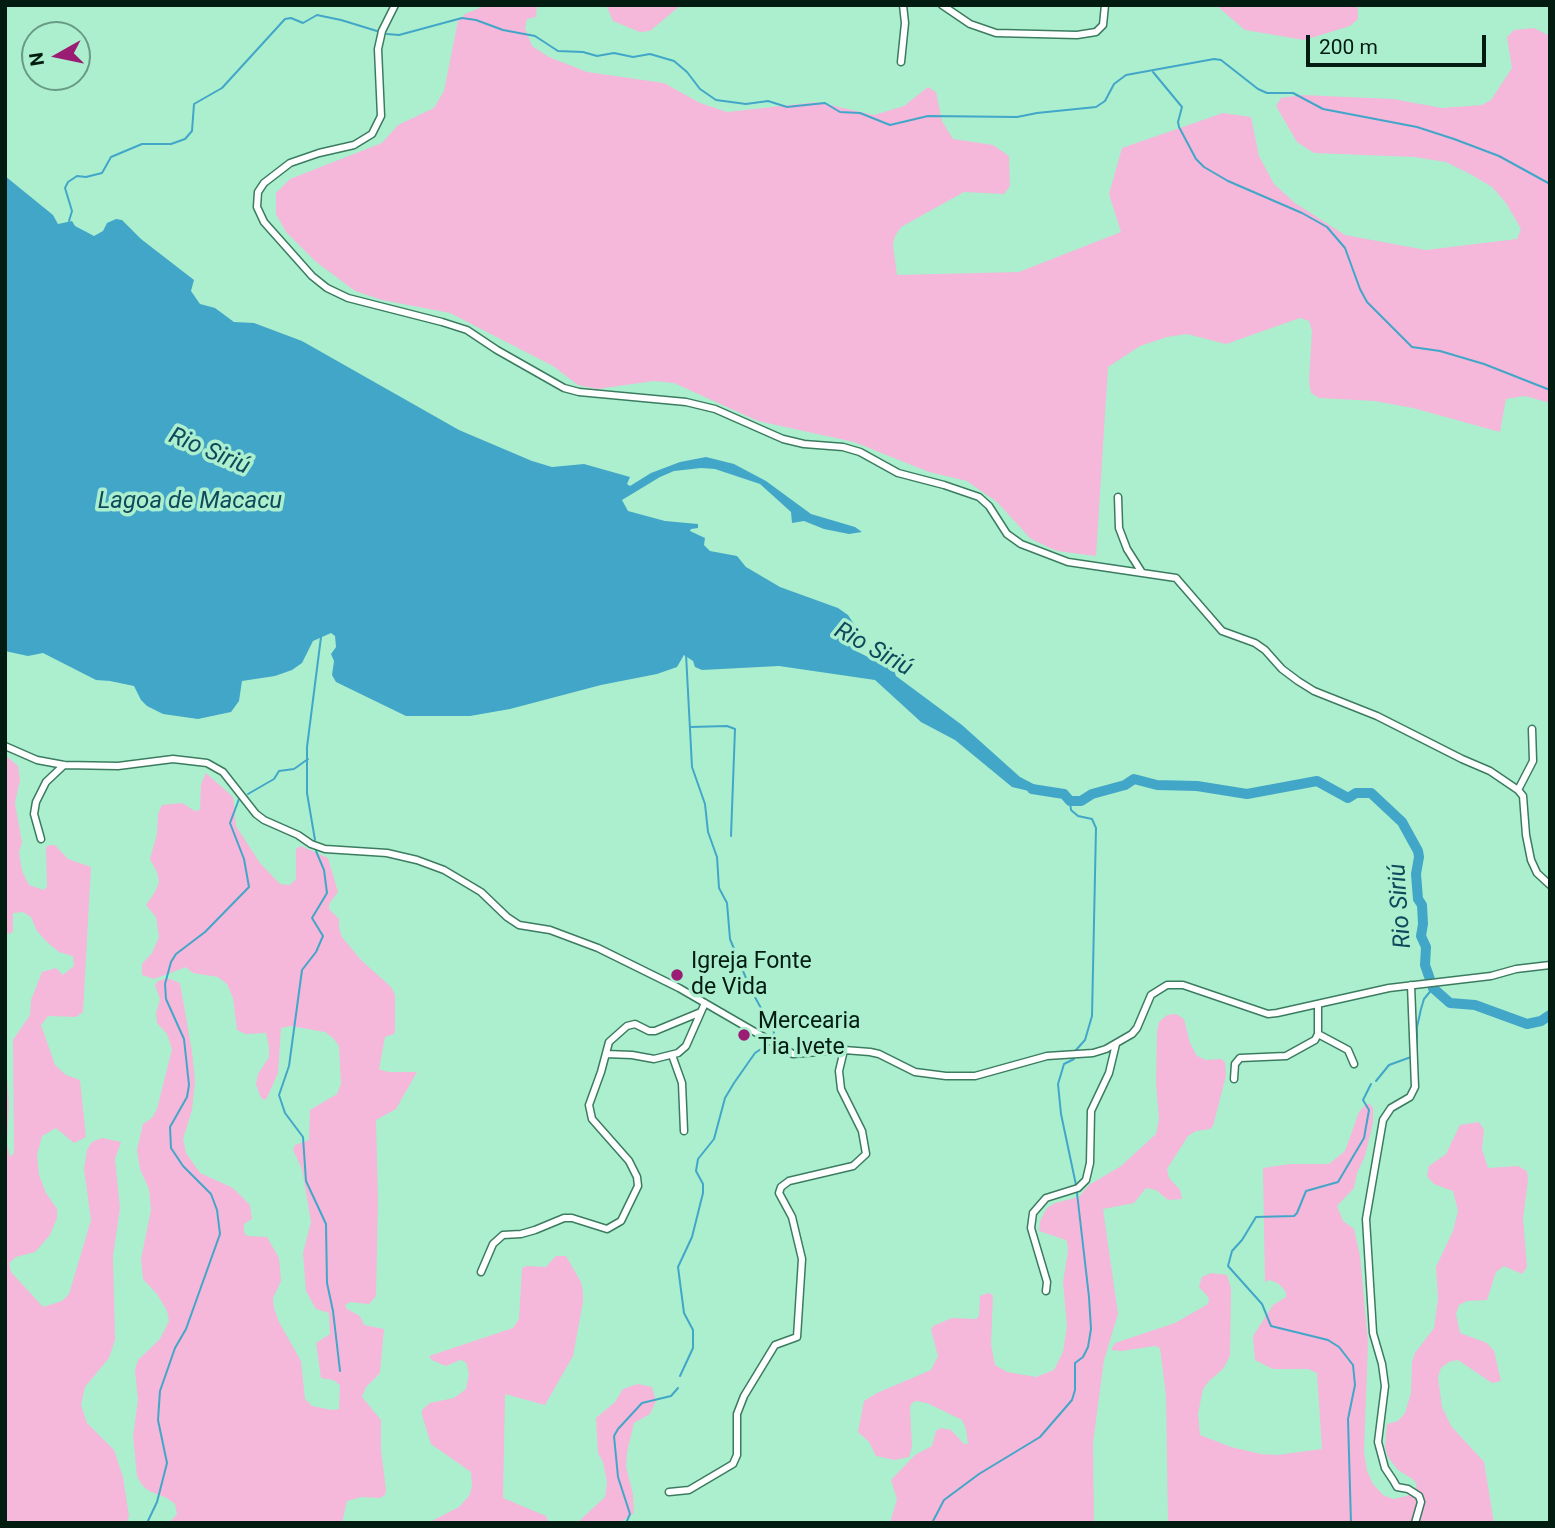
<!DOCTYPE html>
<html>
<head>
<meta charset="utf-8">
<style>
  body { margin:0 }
  #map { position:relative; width:1555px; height:1528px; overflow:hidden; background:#acefcf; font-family:Roboto,sans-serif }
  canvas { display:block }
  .frame { position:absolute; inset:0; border:7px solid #021c11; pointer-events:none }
  .north { position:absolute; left:21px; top:21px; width:70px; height:70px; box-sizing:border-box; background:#acefcf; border:2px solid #689b83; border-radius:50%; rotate:261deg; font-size:19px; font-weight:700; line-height:28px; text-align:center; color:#021c11 }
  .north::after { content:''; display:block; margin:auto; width:24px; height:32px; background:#9a1c73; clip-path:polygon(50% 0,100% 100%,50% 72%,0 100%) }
  .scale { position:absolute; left:1306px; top:35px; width:180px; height:32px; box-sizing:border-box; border:4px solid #021c11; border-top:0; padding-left:9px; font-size:21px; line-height:24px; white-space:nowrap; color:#021c11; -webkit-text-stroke:5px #acefcf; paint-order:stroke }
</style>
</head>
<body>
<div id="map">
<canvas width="1555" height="1528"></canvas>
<div class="frame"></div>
<div class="north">N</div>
<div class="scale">200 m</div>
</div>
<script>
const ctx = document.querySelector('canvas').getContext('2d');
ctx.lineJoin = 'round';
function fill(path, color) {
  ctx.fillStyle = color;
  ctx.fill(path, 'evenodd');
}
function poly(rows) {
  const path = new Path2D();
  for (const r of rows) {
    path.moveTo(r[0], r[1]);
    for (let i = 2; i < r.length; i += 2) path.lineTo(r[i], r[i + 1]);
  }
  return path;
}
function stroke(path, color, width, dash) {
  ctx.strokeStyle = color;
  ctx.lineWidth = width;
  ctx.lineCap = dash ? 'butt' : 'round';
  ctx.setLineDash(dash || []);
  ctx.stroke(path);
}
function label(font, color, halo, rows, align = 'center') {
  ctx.font = font + ' Roboto,sans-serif';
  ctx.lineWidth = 7;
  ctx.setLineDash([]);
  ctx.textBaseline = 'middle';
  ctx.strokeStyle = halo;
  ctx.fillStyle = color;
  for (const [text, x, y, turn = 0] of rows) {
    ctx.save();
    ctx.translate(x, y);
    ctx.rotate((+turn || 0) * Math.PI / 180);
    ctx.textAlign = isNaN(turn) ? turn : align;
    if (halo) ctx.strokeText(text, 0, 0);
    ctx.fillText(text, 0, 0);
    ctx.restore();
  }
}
fill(poly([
  [487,5,537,5,536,17,527,19,525,28,532,46,549,57,587,72,664,83,700,103,727,112,817,102,874,115,904,106,928,87,936,92,942,121,953,139,993,145,1009,156,1010,186,1004,194,964,192,901,227,895,236,893,245,897,275,1019,272,1121,232,1109,194,1122,148,1223,113,1251,117,1259,156,1274,184,1295,203,1345,235,1426,250,1517,239,1521,229,1506,203,1492,187,1472,175,1446,162,1414,157,1314,153,1297,142,1276,106,1281,98,1302,95,1393,99,1442,108,1482,105,1491,100,1512,68,1507,37,1514,30,1534,28,1550,36,1550,403,1525,396,1506,399,1500,432,1413,408,1374,401,1319,398,1311,393,1309,382,1312,331,1309,321,1300,318,1226,344,1187,334,1167,337,1140,346,1108,367,1096,556,1057,551,1031,539,997,502,967,481,929,472,854,442,758,421,674,383,654,381,597,389,578,385,553,366,450,313,382,300,355,291,315,261,286,232,276,214,276,193,290,179,382,143,398,125,434,108,444,91,458,21,465,14],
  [606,5,681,5,650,31,640,32,613,21],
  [1216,5,1355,5,1358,9,1358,19,1350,26,1304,40,1245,30],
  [5,755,18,766,20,780,15,803,22,843,19,852,22,871,29,885,43,890,47,887,46,847,50,845,55,845,68,859,91,867,83,1012,76,1017,48,1016,41,1025,55,1065,66,1075,80,1080,86,1137,74,1143,56,1128,42,1136,37,1155,39,1175,46,1193,57,1209,57,1218,50,1235,35,1252,16,1257,9,1263,11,1272,43,1307,62,1301,69,1294,91,1220,84,1169,87,1150,92,1142,102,1138,121,1142,115,1159,120,1208,113,1256,115,1340,109,1358,85,1387,81,1405,87,1423,114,1450,123,1477,129,1516,126,1523,5,1523,5,1046,9,1105,7,1143,10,1157,14,1153,13,1040,30,1015,31,1000,42,972,56,968,63,975,74,966,73,956,59,952,47,942,37,931,31,917,23,912,13,913,13,931,10,934,5,931],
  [206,773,233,797,236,826,260,863,280,884,290,885,296,879,296,849,301,846,328,858,338,892,329,904,329,909,339,919,339,928,342,937,361,960,391,987,395,995,395,1030,394,1034,385,1037,379,1069,388,1072,417,1072,396,1109,376,1120,378,1200,376,1296,369,1304,350,1302,345,1305,347,1309,360,1316,364,1325,384,1329,380,1373,366,1387,362,1397,381,1420,381,1450,386,1490,385,1495,380,1498,361,1497,347,1501,342,1523,169,1523,177,1514,175,1504,167,1498,149,1491,142,1485,137,1476,133,1436,138,1400,135,1370,138,1360,160,1339,169,1321,167,1311,157,1294,143,1279,141,1259,151,1210,149,1189,140,1169,137,1150,143,1124,152,1118,157,1109,172,1049,167,1034,157,1023,156,1013,160,999,155,985,158,981,167,978,180,983,192,1052,195,1081,192,1110,183,1139,186,1153,200,1173,233,1188,250,1205,252,1219,244,1224,244,1232,247,1236,267,1237,279,1258,281,1281,273,1298,274,1308,279,1322,301,1361,305,1399,312,1406,332,1410,339,1409,340,1385,333,1380,321,1378,316,1343,330,1334,329,1313,316,1309,306,1291,303,1253,311,1222,302,1169,293,1150,295,1145,309,1140,310,1110,337,1094,341,1084,339,1046,333,1038,325,1032,291,1026,281,1028,278,1073,266,1100,261,1098,256,1084,258,1074,269,1057,269,1047,266,1033,246,1034,237,1030,233,998,227,984,218,977,193,973,186,967,154,979,142,975,142,964,152,953,159,937,156,917,146,905,155,892,159,882,157,872,150,859,157,834,158,814,162,805,182,803,195,811,200,810,201,784],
  [1176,1014,1184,1019,1190,1043,1197,1056,1206,1060,1221,1059,1225,1062,1226,1076,1213,1126,1210,1129,1196,1131,1188,1136,1167,1169,1169,1178,1180,1190,1182,1199,1168,1200,1156,1190,1146,1188,1134,1203,1103,1209,1118,1314,1104,1360,1093,1443,1094,1523,890,1523,897,1499,891,1480,915,1455,932,1446,936,1431,941,1428,951,1430,964,1444,968,1444,966,1429,962,1420,927,1403,916,1401,912,1403,910,1407,912,1447,909,1457,895,1460,876,1456,869,1442,858,1432,864,1401,877,1393,931,1370,938,1356,931,1330,933,1326,952,1318,976,1319,979,1316,980,1296,988,1293,993,1295,991,1344,995,1365,1007,1372,1036,1377,1054,1370,1063,1352,1067,1326,1063,1282,1068,1251,1067,1241,1063,1239,1039,1231,1040,1221,1047,1208,1055,1203,1079,1197,1089,1185,1121,1166,1156,1134,1159,1119,1156,1083,1157,1031,1159,1022,1167,1015],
  [1366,1104,1370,1104,1373,1108,1373,1123,1365,1156,1357,1173,1354,1188,1337,1206,1343,1221,1354,1229,1360,1256,1368,1342,1364,1451,1367,1471,1373,1484,1383,1495,1393,1499,1407,1496,1415,1490,1417,1485,1414,1480,1398,1470,1388,1457,1385,1447,1387,1424,1398,1421,1405,1413,1411,1393,1412,1362,1415,1353,1434,1328,1438,1298,1436,1267,1453,1231,1458,1211,1453,1191,1434,1184,1427,1176,1429,1166,1446,1154,1460,1125,1479,1122,1484,1130,1482,1149,1488,1168,1518,1166,1527,1171,1528,1181,1523,1218,1527,1267,1522,1274,1504,1266,1496,1272,1487,1300,1467,1301,1459,1305,1456,1314,1460,1333,1487,1343,1494,1351,1501,1381,1492,1383,1458,1360,1449,1362,1441,1368,1438,1377,1442,1407,1451,1426,1484,1462,1494,1523,1168,1523,1166,1395,1160,1348,1155,1346,1121,1351,1111,1350,1115,1343,1175,1323,1208,1304,1209,1298,1199,1287,1202,1277,1211,1273,1227,1275,1231,1288,1230,1356,1223,1369,1209,1381,1203,1389,1198,1414,1200,1435,1231,1447,1261,1454,1277,1455,1322,1449,1317,1373,1308,1369,1273,1369,1255,1360,1253,1336,1273,1305,1286,1297,1286,1292,1279,1284,1270,1280,1265,1282,1263,1168,1290,1164,1329,1164,1345,1151,1359,1112],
  [556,1256,566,1256,581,1282,583,1292,583,1302,573,1356,545,1405,505,1394,503,1498,546,1516,549,1523,428,1523,459,1507,469,1496,472,1487,471,1472,431,1444,422,1415,422,1410,430,1403,454,1398,466,1389,469,1374,467,1364,464,1361,460,1360,446,1366,432,1360,429,1356,513,1328,519,1319,522,1268,527,1266,546,1267],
  [638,1384,652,1387,656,1401,650,1414,634,1423,627,1452,626,1467,633,1494,634,1513,619,1523,577,1523,605,1497,607,1482,603,1462,598,1453,596,1418,615,1402,623,1389]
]), '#f5b7da');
fill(poly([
  [5,176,53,215,58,224,72,221,75,226,94,236,103,231,107,223,116,219,122,220,141,239,194,280,191,291,200,304,215,308,234,322,254,323,302,341,459,430,532,461,552,467,584,464,630,477,627,484,630,486,651,473,680,462,706,457,734,464,766,481,811,514,855,527,862,532,849,534,824,529,804,521,792,523,791,512,760,484,715,469,701,468,674,471,660,477,622,500,628,511,665,521,698,524,698,528,691,529,690,531,705,538,704,545,710,551,737,556,746,567,780,587,838,608,848,615,862,636,868,638,868,642,856,647,856,651,894,670,896,676,962,725,1020,777,1045,790,1033,792,1012,787,955,740,921,722,875,680,779,666,702,670,695,667,693,661,684,655,677,667,657,674,601,685,510,709,470,716,406,716,336,682,332,675,334,661,331,654,336,647,335,636,331,633,313,641,302,663,292,670,275,676,242,681,239,701,231,712,198,719,163,714,147,706,141,700,134,686,110,681,96,680,43,653,28,656,5,651]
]), '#42a6c8');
stroke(poly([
  [387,34,399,35,462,18,476,20,503,30,535,36,558,51,583,52,597,56,614,53,633,57,650,54,674,61,687,72,700,89,716,100,746,104,768,101,787,107,825,103,840,112,860,113,890,125,928,116,1017,117,1037,113,1096,107,1105,101,1114,84,1126,75,1214,59,1221,60,1258,89,1267,93,1293,93,1323,109,1417,127,1454,139,1499,156,1550,184],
  [1153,72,1182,107,1178,122,1179,127,1196,159,1204,167,1228,181,1302,213,1327,227,1345,248,1360,289,1367,302,1412,347,1440,351,1484,364,1550,390],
  [69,221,72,211,65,188,68,182,77,176,86,177,102,173,111,157,142,144,171,144,185,139,192,131,194,104,222,88,285,19,291,18,303,23,317,15,341,20,377,31],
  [686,654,692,767,705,804,708,832,717,857,719,888,727,903,730,939,750,988,774,1032,773,1038],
  [690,727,727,726,735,729,731,836],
  [248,794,274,779,279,771,294,769,308,759],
  [1070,801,1071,810,1078,816,1092,819,1096,828,1092,1016,1085,1040,1076,1050],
  [315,840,307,793,307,747,321,637],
  [316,851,324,870,327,893,312,918,323,936,316,952,302,970,289,1066,279,1095,285,1113,303,1137,306,1181,326,1224,327,1283,333,1311,340,1371],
  [1417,1050,1417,1027,1421,1009,1424,999,1433,988],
  [1074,1059,1064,1064,1058,1084,1061,1114,1076,1185],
  [1376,1081,1389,1065,1411,1057],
  [680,1376,693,1348,693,1330,684,1313,678,1267,692,1237,703,1193,703,1184,696,1171,698,1159,714,1139,725,1098,734,1083,755,1053,767,1045],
  [1550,1494,1550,1498],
  [147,1523,157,1502,167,1463,158,1420,160,1391,175,1348,186,1329,220,1234,217,1210,211,1194,183,1166,171,1148,170,1127,187,1097,189,1085,184,1039,166,999,165,984,171,962,176,954,205,932,249,887,244,859,230,823,239,799],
  [626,1523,630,1514,618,1477,614,1436,618,1429,642,1403,671,1396,678,1388],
  [932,1523,944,1500,979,1474,1040,1437,1072,1400,1075,1390,1075,1363,1083,1357,1088,1347,1091,1329,1089,1297,1077,1193],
  [1351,1523,1348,1419,1355,1385,1353,1365,1339,1347,1328,1340,1271,1326,1262,1304,1228,1266,1232,1251,1242,1240,1256,1217,1294,1216,1297,1213,1306,1191,1338,1182,1364,1138,1369,1110,1363,1100,1371,1084]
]), '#42a6c8', 2);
stroke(poly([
  [1032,789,1064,794,1070,801,1081,801,1092,794,1125,785,1134,779,1157,785,1197,786,1247,794,1317,781,1348,798,1356,793,1371,793,1402,822,1418,851,1419,857,1416,874,1418,899,1422,905,1423,924,1421,936,1426,947,1425,965,1433,988,1450,1003,1475,1005,1527,1024,1541,1021,1550,1015]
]), '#42a6c8', 10);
const minor = poly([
  [395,5,382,31,378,49,381,116,372,134,354,145,319,153,290,163,264,183,258,192,257,207,264,222,312,276,327,288,348,298,442,322,467,330,497,350,564,388,579,392,686,402,715,409,783,439,804,444,843,447,860,452,898,473,944,485,979,497,989,506,1007,534,1021,544,1068,562,1176,578,1222,631,1255,643,1265,650,1282,669,1298,681,1314,691,1377,716,1462,759,1490,771,1518,790,1523,796,1526,835,1531,860,1537,873,1550,885],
  [942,5,970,24,996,33,1077,35,1096,32,1103,25,1105,5],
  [901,62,905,23,903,5],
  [1118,497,1119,528,1127,549,1141,571],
  [5,746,37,760,64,765,118,766,173,759,207,763,223,772,256,814,264,820,298,835,311,844,325,849,387,853,417,860,444,870,481,892,507,917,519,925,550,930,598,948,679,988,793,1054,844,1050,870,1052,879,1054,915,1072,946,1076,975,1076,1047,1056,1093,1053,1106,1049,1132,1034,1137,1028,1151,995,1167,985,1183,985,1268,1014,1277,1013,1389,988,1491,976,1516,969,1550,965],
  [1518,790,1533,761,1532,729],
  [41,839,34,814,36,802,46,782,64,765],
  [1411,985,1415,1087,1410,1097,1391,1108,1383,1120,1366,1219,1373,1333,1382,1364,1385,1386,1378,1442,1385,1468,1393,1480,1397,1487,1408,1489,1419,1496,1421,1502,1415,1523],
  [1318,1034,1348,1050,1354,1064],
  [606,1054,632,1055,654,1059,678,1053,686,1046,701,1012],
  [672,1055,682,1083,684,1131],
  [1234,1079,1235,1064,1240,1058,1286,1056,1315,1040,1318,1034,1318,1004],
  [481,1272,493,1244,503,1235,521,1234,535,1230,564,1218,572,1218,607,1229,621,1221,638,1186,637,1177,629,1161,592,1119,589,1105,601,1072,609,1042,627,1026,635,1024,649,1031,655,1031,701,1012,705,1003],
  [1046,1291,1047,1282,1031,1228,1033,1213,1046,1198,1078,1188,1086,1180,1090,1163,1091,1111,1109,1073,1116,1044],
  [669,1492,689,1490,733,1464,737,1455,737,1414,744,1396,775,1345,797,1337,802,1259,792,1217,779,1193,781,1187,789,1181,853,1166,866,1154,862,1131,841,1089,839,1071,844,1050]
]);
stroke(minor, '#3b7c60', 9);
stroke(minor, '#fff', 6);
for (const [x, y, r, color] of [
  [677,975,7,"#9a1c73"],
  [744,1035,7,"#9a1c73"]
]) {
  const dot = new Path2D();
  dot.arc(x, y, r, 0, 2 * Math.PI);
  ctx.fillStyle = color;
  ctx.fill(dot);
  stroke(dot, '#acefcf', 2.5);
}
label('23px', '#021c11', '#acefcf', [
  ["Igreja Fonte",691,962],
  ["de Vida",691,988],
  ["Mercearia",758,1022],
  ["Tia Ivete",758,1048]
], 'left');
label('italic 24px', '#0f495b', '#acefcf', [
  ["Rio Siriú",209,452,23],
  ["Lagoa de Macacu",190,502],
  ["Rio Siriú",873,650,29],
  ["Rio Siriú",1401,906,-94]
]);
</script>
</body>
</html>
